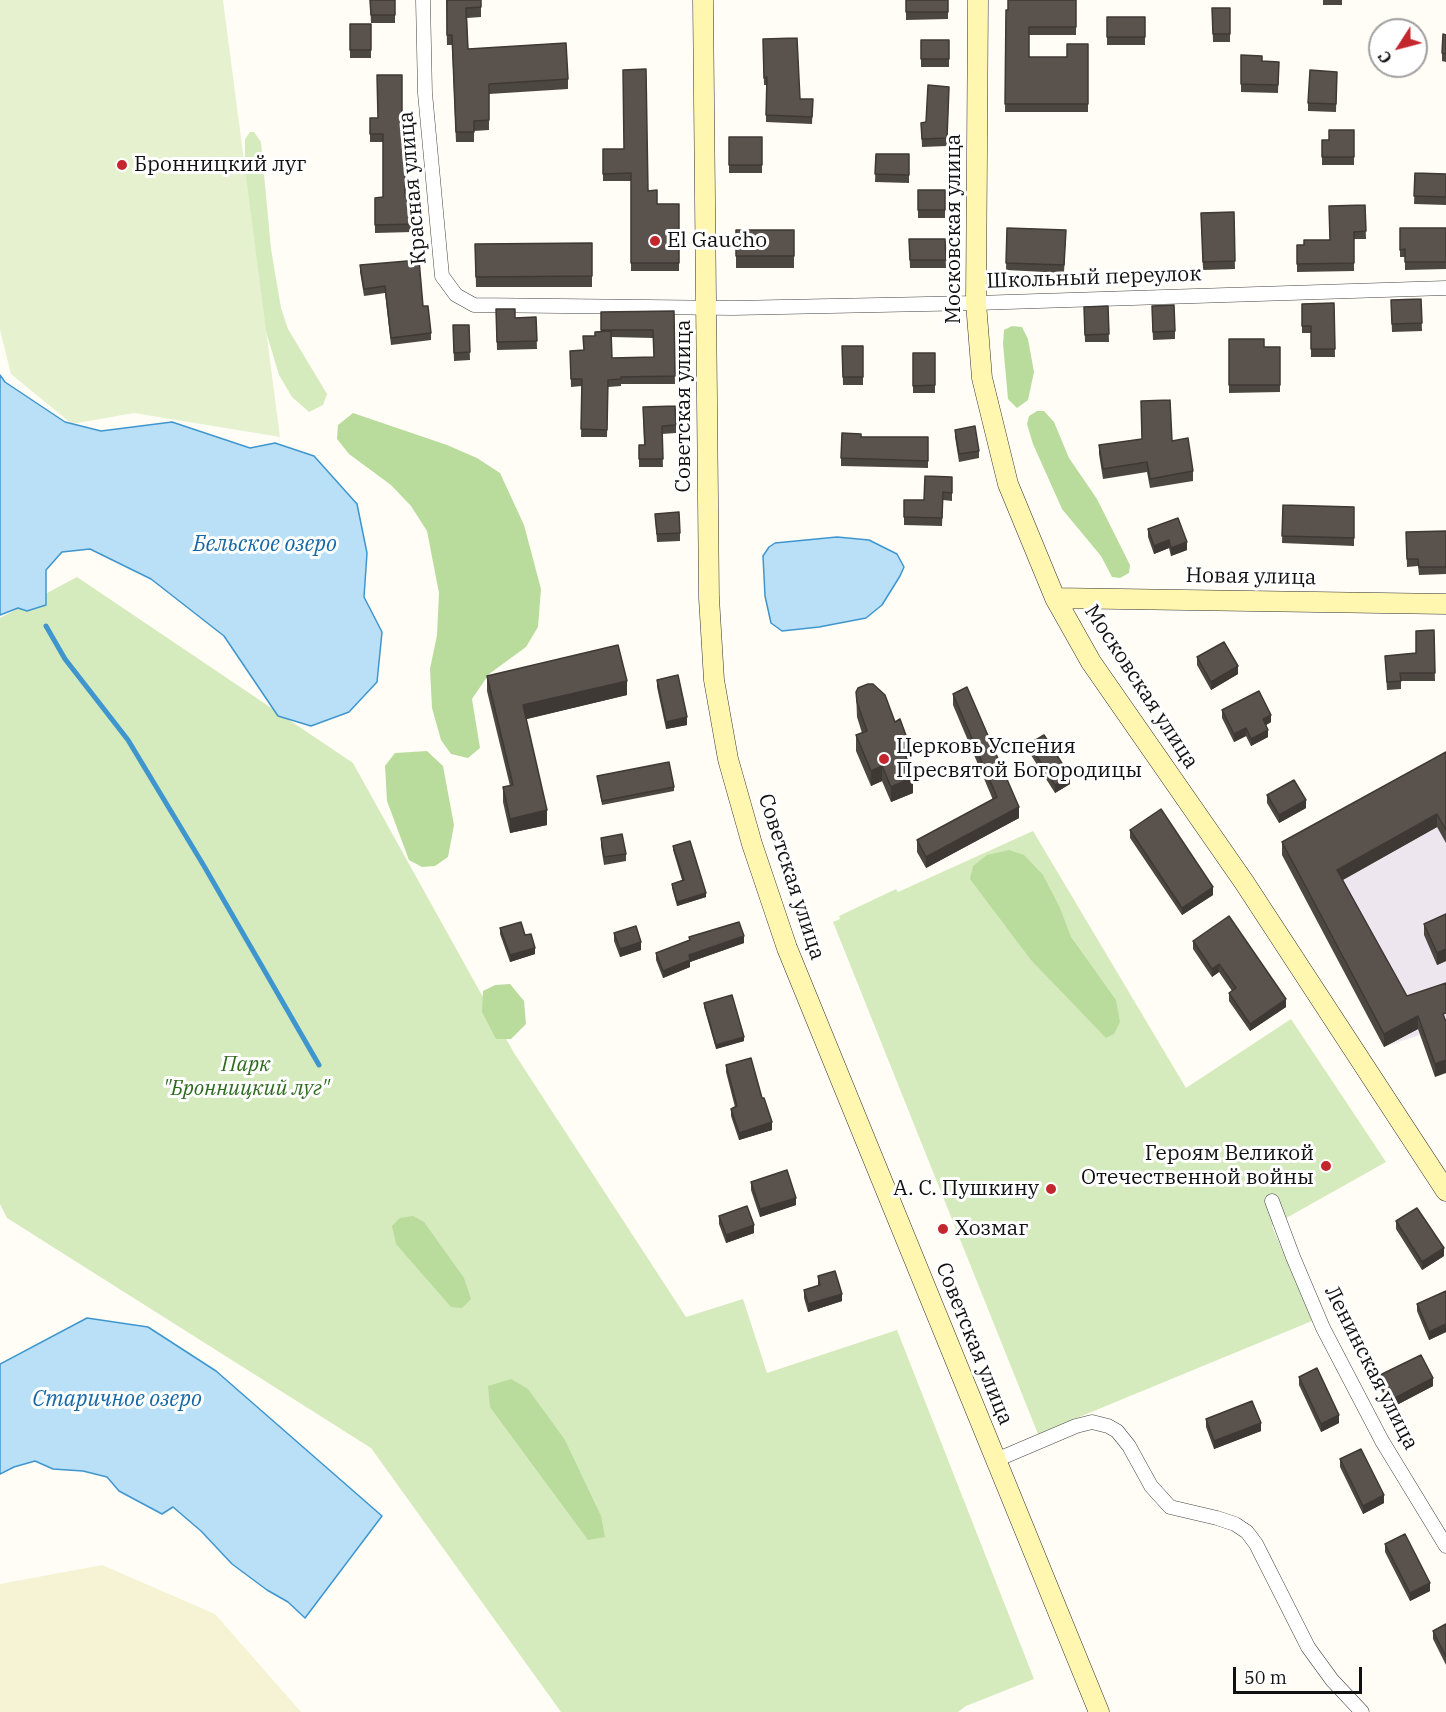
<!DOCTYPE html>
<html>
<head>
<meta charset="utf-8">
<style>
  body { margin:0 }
  #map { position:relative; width:1446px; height:1712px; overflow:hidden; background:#fffdf5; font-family:"IBM Plex Serif",serif }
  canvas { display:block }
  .north { position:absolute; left:1368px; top:18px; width:60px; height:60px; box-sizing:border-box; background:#fff; border:2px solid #a0a0a0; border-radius:50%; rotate:234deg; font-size:16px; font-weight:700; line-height:24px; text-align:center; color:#111 }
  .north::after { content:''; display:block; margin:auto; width:21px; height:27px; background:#c4262e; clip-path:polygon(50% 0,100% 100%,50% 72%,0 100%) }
  .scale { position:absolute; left:1233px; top:1667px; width:129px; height:27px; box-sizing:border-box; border:3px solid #111; border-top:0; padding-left:8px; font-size:18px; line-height:21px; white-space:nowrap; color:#111; -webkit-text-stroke:4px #fff; paint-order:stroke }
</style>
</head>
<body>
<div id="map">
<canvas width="1446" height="1712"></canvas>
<div class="north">С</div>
<div class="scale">50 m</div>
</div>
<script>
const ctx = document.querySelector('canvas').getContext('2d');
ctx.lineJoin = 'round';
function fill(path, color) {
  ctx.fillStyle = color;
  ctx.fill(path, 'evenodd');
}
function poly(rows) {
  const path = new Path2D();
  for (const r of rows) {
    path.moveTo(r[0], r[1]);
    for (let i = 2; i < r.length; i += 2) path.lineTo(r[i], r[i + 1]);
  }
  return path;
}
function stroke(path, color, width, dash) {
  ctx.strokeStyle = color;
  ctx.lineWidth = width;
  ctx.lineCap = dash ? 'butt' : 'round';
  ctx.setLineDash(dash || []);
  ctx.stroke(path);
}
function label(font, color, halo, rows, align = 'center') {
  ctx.font = font + ' "IBM Plex Serif",serif';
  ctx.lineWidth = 6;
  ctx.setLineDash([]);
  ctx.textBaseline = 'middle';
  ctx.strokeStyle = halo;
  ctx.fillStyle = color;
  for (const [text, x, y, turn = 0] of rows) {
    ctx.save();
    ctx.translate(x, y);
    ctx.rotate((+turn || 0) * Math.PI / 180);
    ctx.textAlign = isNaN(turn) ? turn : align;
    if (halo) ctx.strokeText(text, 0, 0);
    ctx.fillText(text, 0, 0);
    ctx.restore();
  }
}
fill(poly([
  [1446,765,1446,1026,1384,1047,1282,855]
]), '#eee6ef');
fill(poly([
  [102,1565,215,1614,301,1712,0,1712,0,1584]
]), '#f6f3d4');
fill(poly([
  [250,132,254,132,261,142,271,249,281,308,288,329,327,394,323,405,309,412,292,397,279,375,255,295,245,217,245,139],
  [77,577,353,763,514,1053,686,1317,743,1299,767,1373,897,1330,1034,1679,966,1706,958,1712,561,1712,371,1448,7,1218,0,1204,0,618],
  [1033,831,1186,1088,1291,1019,1386,1162,1272,1226,1312,1321,1038,1434,833,922,840,919,839,916,896,889,898,892]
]), '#d5ebbd');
fill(poly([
  [1012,326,1022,327,1028,339,1034,372,1028,400,1017,408,1008,399,1003,344,1004,330],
  [1037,411,1044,411,1054,422,1069,458,1097,499,1130,565,1129,573,1120,578,1112,577,1101,556,1062,509,1033,444,1027,424,1029,416],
  [353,413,447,445,477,458,500,473,524,525,541,589,538,627,526,647,489,674,472,699,480,748,468,758,451,754,441,740,432,708,430,669,437,635,439,593,427,531,411,506,391,485,349,454,337,439,338,425],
  [427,751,443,766,454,825,448,857,435,866,422,867,409,860,387,801,385,766,395,753],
  [1009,850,1024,855,1043,875,1060,908,1071,937,1116,1000,1120,1022,1114,1034,1106,1038,1031,960,970,879,973,866,987,855],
  [510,984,524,1001,526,1024,511,1039,496,1039,482,1012,483,991,495,985],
  [413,1216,424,1222,464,1278,471,1299,462,1308,451,1307,396,1244,392,1226,400,1218],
  [511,1379,528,1389,565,1440,601,1516,605,1537,588,1540,490,1407,488,1386]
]), '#b9dc9c');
fill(poly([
  [0,0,223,0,280,437,134,413,72,424,11,374,0,330]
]), '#e6f2cf');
const water = poly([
  [0,375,5,382,65,422,101,431,172,422,250,448,275,443,314,456,357,504,367,553,364,597,382,632,377,682,349,712,311,726,278,716,224,636,151,579,90,549,62,552,46,570,46,605,27,611,18,608,0,615,0,375],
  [837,537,869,540,897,554,904,567,900,576,882,605,866,618,819,627,782,631,771,623,765,596,763,556,769,547,775,543,837,537],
  [87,1318,148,1327,216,1371,382,1516,305,1618,288,1602,267,1590,232,1564,201,1531,173,1507,162,1514,119,1491,107,1477,83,1471,53,1469,35,1461,14,1467,0,1474,0,1364,87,1318]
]);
fill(water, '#b9e0f7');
stroke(water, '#3f96cf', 1.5);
stroke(poly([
  [46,626,65,659,128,740,204,866,319,1065]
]), '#3f96cf', 5);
const street = poly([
  [423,0,425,93,442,276,456,295,474,305,733,308,976,303,1446,288],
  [1272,1201,1293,1257,1323,1328,1382,1441,1446,1546],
  [996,1460,1076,1426,1092,1422,1108,1426,1117,1431,1129,1446,1151,1486,1170,1507,1217,1518,1235,1524,1247,1532,1256,1544,1308,1647,1332,1680,1362,1712]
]);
const secondary = poly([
  [703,0,709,598,714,680,728,759,752,844,787,948,1099,1712],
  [978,0,976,303,982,378,1008,484,1055,598,1091,662,1244,882,1446,1191],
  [1055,598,1446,604]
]);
stroke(street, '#444', 15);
stroke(secondary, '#333', 21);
stroke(street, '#fff', 14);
stroke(secondary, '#fff6b0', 20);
fill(poly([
  [370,0,395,15,395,23,371,23],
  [446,0,481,0,481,17,467,18,468,49,568,79,568,89,489,94,489,130,474,131,474,142,456,142,452,45,447,45],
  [906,0,948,0,948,19,906,20],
  [1076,0,1076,35,1029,35,1029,57,1067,57,1088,44,1088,112,1005,112,1006,10],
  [1323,0,1342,0,1342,5,1323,5],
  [1212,8,1230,8,1230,42,1213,42],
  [1107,17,1145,17,1145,45,1107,45],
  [350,24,371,24,371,58,350,58],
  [1446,35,1446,62,1442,61,1442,53],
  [763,39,800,99,813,99,812,124,766,122,766,85,764,85],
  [921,40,949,59,949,67,921,67],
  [1241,55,1262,61,1279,62,1278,93,1241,92],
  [1337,72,1336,112,1308,111,1308,103],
  [949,87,947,146,922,147,921,123,926,122],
  [370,118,402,149,405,197,413,196,413,232,375,233,375,198,383,197,383,142,370,142],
  [1354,130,1354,165,1322,165,1322,140,1329,140],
  [729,137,762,137,762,173,729,173],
  [603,149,624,149,657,204,679,204,679,271,631,271,631,181,603,181],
  [876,154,909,154,909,183,875,182],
  [1415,173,1446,174,1446,205,1414,204],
  [918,190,945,190,945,218,918,218],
  [1365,205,1366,239,1354,239,1354,271,1297,272,1297,245,1304,245,1329,240],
  [1234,212,1235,269,1203,270,1201,213],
  [1007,228,1066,230,1064,273,1006,270],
  [1400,228,1446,228,1446,269,1405,270,1405,257,1400,257],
  [736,230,794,230,794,268,736,268],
  [909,239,945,239,946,268,910,268],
  [592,243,592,287,476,287,475,244],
  [360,265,423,306,431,333,431,340,391,345,385,293,364,296,360,272],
  [1421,299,1422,331,1392,332,1391,300],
  [1334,303,1335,357,1311,357,1311,333,1302,333,1302,304],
  [1108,306,1109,342,1085,342,1084,307],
  [496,309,515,318,536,317,537,349,497,350],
  [674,311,675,384,621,384,621,386,608,387,607,437,581,437,582,386,571,387,570,351,583,351,595,336,601,332,601,312],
  [611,337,653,338,654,357,612,358],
  [1152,314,1175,331,1175,339,1153,340],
  [453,325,469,325,470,360,454,361],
  [1229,339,1264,347,1280,347,1280,392,1229,393],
  [842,346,863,346,863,385,843,385],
  [913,353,935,385,935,393,913,393],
  [1141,401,1193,471,1193,481,1150,488,1147,472,1103,479,1099,454,1099,445,1142,439],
  [643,407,676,425,676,433,662,434,663,467,639,467,639,445,644,445],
  [955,430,979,451,979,458,959,462,955,437],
  [861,437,928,437,928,468,841,466,841,458],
  [952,477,952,501,943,500,942,526,904,525,904,500,924,500],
  [1283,505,1354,507,1354,546,1282,543],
  [655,514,680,533,680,541,657,542],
  [1148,529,1187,550,1171,556,1169,548,1154,554,1148,537],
  [1446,531,1446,574,1419,575,1418,566,1407,567,1406,532],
  [1434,630,1435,681,1401,681,1401,689,1387,690,1385,656,1416,653],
  [1197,657,1238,674,1211,690,1197,665],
  [487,676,627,695,526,719,547,825,510,833,503,802,503,787,510,786,487,691],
  [657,680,687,725,666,729,657,687],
  [856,692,912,768,910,769,913,793,891,802,882,781,871,786,856,751,856,735,862,733,857,717],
  [953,694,1019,818,926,868,917,852,917,840,993,800,953,705],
  [1222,710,1271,722,1266,725,1268,737,1251,746,1246,736,1234,742,1222,718],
  [1029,744,1070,784,1055,793,1029,752],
  [1446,752,1446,843,1437,827,1343,880,1407,996,1446,983,1435,1077,1418,1029,1384,1047,1282,855,1282,842],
  [597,776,674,787,674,791,602,805],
  [1267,795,1306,808,1279,823,1267,803],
  [1130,830,1213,895,1182,915,1130,838],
  [601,838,626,854,626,861,604,865,601,846],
  [673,846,706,897,677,906,672,888,672,884,682,880,673,850],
  [1446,914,1446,961,1437,965,1424,935,1424,924],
  [500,928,525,935,535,954,510,962,500,934],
  [614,933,641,950,620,957,614,941],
  [689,937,744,943,690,962,690,967,663,978,656,960,656,953,689,940],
  [1193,941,1286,1007,1250,1031,1229,1001,1229,993,1232,991,1219,972,1212,977,1193,949],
  [704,1003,744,1041,716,1049,704,1007],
  [726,1065,772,1130,739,1140,731,1116,731,1109,735,1107,726,1072],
  [751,1182,796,1205,760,1217,751,1190],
  [719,1216,754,1233,726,1243,719,1224],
  [1396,1221,1444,1256,1422,1270,1396,1229],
  [818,1276,842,1301,808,1312,804,1298,804,1290,818,1286],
  [1446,1291,1446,1332,1429,1340,1417,1311,1417,1304],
  [1378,1376,1433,1386,1391,1408,1378,1384],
  [1299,1377,1339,1423,1321,1432,1299,1385],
  [1206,1419,1261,1431,1214,1449,1206,1427],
  [1340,1459,1384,1503,1363,1514,1340,1467],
  [1385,1544,1430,1591,1410,1601,1385,1552],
  [1446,1624,1446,1665,1433,1639,1433,1631]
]), '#4d4742');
fill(poly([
  [1169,540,1169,548,1154,554,1154,546],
  [1187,542,1187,550,1171,556,1171,548],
  [1238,666,1238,674,1211,690,1211,682],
  [627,681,627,695,523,720,523,705],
  [1271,715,1271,722,1263,727,1263,719],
  [687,717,687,725,666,729,666,722],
  [1246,728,1246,736,1234,742,1234,734],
  [1268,730,1268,737,1251,746,1251,739],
  [912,752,912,768,905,771,905,755],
  [882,766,882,781,871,786,871,771],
  [1070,776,1070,784,1055,793,1055,785],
  [913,777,913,793,891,802,891,787],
  [1306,800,1306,808,1279,823,1279,815],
  [1019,807,1019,818,926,868,926,857],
  [547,810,547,825,510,833,510,819],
  [1437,814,1437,827,1337,883,1337,870],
  [1213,887,1213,895,1182,915,1182,908],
  [706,893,706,897,677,906,677,902],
  [744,936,744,943,690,962,690,967,663,978,663,971,689,955],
  [641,942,641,950,620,957,620,949],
  [535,948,535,954,510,962,510,955],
  [1446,949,1446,961,1437,965,1437,953],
  [1219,964,1219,972,1212,977,1212,969],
  [1286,999,1286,1007,1250,1031,1250,1024],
  [1418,1016,1418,1029,1384,1047,1384,1034],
  [744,1037,744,1041,716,1049,716,1045],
  [1446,1060,1446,1073,1435,1077,1435,1064],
  [772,1122,772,1130,739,1140,739,1133],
  [796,1198,796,1205,760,1217,760,1209],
  [754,1225,754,1233,726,1243,726,1235],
  [1444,1248,1444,1256,1422,1270,1422,1262],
  [842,1294,842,1301,808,1312,808,1304],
  [1446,1324,1446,1332,1429,1340,1429,1332],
  [1433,1378,1433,1386,1391,1408,1391,1400],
  [1339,1415,1339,1423,1321,1432,1321,1424],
  [1261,1423,1261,1431,1214,1449,1214,1441],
  [1384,1495,1384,1503,1363,1514,1363,1506],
  [1430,1583,1430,1591,1410,1601,1410,1593]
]), '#3f3936');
const building = poly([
  [370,0,395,0,395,15,371,15,370,0],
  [447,0,481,0,481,7,466,8,468,49,566,43,568,79,489,84,489,120,474,121,474,132,456,132,452,35,447,35,447,0],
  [906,0,948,0,948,12,906,12,906,0],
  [1008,0,1076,0,1076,27,1029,27,1029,57,1067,57,1067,44,1088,44,1088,104,1005,104,1006,10,1008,10,1008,0],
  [1212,8,1230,8,1230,34,1213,34,1212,8],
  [1107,17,1145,17,1145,37,1107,37,1107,17],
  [350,24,371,24,371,50,350,50,350,24],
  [1443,34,1446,35,1446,54,1442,53,1443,34],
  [797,38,800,99,813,99,812,117,766,115,767,77,764,78,763,39,797,38],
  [921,40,949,40,949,59,921,59,921,40],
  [1241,55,1262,56,1262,61,1279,62,1278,85,1241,84,1241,55],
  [646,69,648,191,657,190,657,204,679,204,679,263,631,263,631,173,603,174,603,149,624,149,623,70,646,69],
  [1310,70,1337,72,1336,104,1308,103,1310,70],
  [377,75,402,75,402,149,405,149,405,197,413,196,413,224,375,225,375,198,383,197,383,134,370,134,370,118,378,118,377,75],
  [928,85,949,87,947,138,922,139,921,123,926,122,928,85],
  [1329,130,1354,130,1354,157,1322,157,1322,140,1329,140,1329,130],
  [729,137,762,137,762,165,729,165,729,137],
  [876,154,909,154,909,175,875,174,876,154],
  [1415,173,1446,174,1446,197,1414,196,1415,173],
  [918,190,945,190,945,210,918,210,918,190],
  [1365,205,1366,231,1354,232,1354,263,1297,264,1297,245,1304,245,1304,240,1330,240,1329,206,1365,205],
  [1234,212,1235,261,1203,262,1201,213,1234,212],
  [1007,228,1066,230,1064,265,1006,263,1007,228],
  [1400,228,1446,228,1446,262,1405,262,1405,249,1400,250,1400,228],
  [736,230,794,230,794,256,736,256,736,230],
  [909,239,945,239,946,260,910,260,909,239],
  [592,243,592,276,476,277,475,244,592,243],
  [419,260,423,306,428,306,431,333,391,338,385,286,364,289,360,265,419,260],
  [1421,299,1422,323,1392,324,1391,300,1421,299],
  [1334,303,1335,349,1311,349,1311,326,1302,326,1302,304,1334,303],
  [1174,305,1175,331,1153,332,1152,306,1174,305],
  [1108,306,1109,334,1085,335,1084,307,1108,306],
  [496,309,515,309,515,318,536,317,537,341,497,342,496,309],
  [674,311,675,376,621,377,621,379,608,380,607,430,581,429,582,379,571,379,570,351,584,350,583,336,595,336,595,332,611,331,612,358,654,357,653,330,601,330,601,312,674,311],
  [453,325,469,325,470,352,454,353,453,325],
  [1229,339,1264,339,1264,347,1280,347,1280,385,1229,385,1229,339],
  [842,346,863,346,863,377,843,377,842,346],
  [913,353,935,353,935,385,913,386,913,353],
  [1170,400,1172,441,1188,438,1193,471,1150,479,1147,462,1103,469,1099,445,1142,439,1141,401,1170,400],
  [675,406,676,425,662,426,663,459,639,459,639,445,645,445,643,407,675,406],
  [975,426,979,451,959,454,955,430,975,426],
  [842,433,861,434,861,437,928,437,928,461,841,458,842,433],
  [925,476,952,477,952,493,943,492,942,518,904,517,904,500,924,500,925,476],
  [1283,505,1354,507,1354,538,1282,536,1283,505],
  [679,512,680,533,657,534,655,514,679,512],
  [1178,518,1187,542,1171,548,1169,540,1154,546,1148,529,1178,518],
  [1446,531,1446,567,1419,567,1418,559,1407,559,1406,532,1446,531],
  [1434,630,1435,673,1400,673,1401,681,1387,682,1385,656,1416,653,1416,631,1434,630],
  [1224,642,1238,666,1211,682,1197,657,1224,642],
  [618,645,627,681,523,705,547,810,510,819,503,787,513,785,487,676,618,645],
  [678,675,687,717,666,722,657,680,678,675],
  [868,684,873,684,885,695,895,722,900,719,912,752,905,755,913,777,891,787,882,766,871,771,856,735,867,731,857,702,856,692,858,688,868,684],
  [967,687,1019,807,926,857,917,840,997,797,953,694,967,687],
  [1259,691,1271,715,1263,719,1268,730,1251,739,1246,728,1234,734,1222,710,1259,691],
  [1044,735,1070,776,1055,785,1029,744,1044,735],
  [1446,752,1446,830,1437,814,1337,870,1407,996,1446,983,1446,1013,1443,1014,1446,1022,1446,1060,1435,1064,1418,1016,1384,1034,1282,842,1446,752],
  [669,762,674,787,602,801,597,776,669,762],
  [1294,780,1306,800,1279,815,1267,795,1294,780],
  [1161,809,1213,887,1182,908,1130,830,1161,809],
  [622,834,626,854,604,857,601,838,622,834],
  [690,841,706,893,677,902,672,884,684,880,673,846,690,841],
  [1446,914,1446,949,1437,953,1424,924,1446,914],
  [1229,916,1286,999,1250,1024,1229,993,1236,988,1219,964,1212,969,1193,941,1229,916],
  [521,922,525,935,531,934,535,948,510,955,500,928,521,922],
  [739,922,744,936,689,955,690,960,663,971,656,953,690,940,689,937,739,922],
  [636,926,641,942,620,949,614,933,636,926],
  [732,995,744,1037,716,1045,704,1003,732,995],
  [751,1058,762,1098,764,1098,772,1122,739,1133,731,1109,737,1106,726,1065,751,1058],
  [787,1170,796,1198,760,1209,751,1182,787,1170],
  [747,1206,754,1225,726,1235,719,1216,747,1206],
  [1417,1208,1444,1248,1422,1262,1396,1221,1417,1208],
  [835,1271,842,1294,808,1304,804,1290,820,1285,818,1276,835,1271],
  [1446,1291,1446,1324,1429,1332,1417,1304,1446,1291],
  [1421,1355,1433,1378,1391,1400,1378,1376,1421,1355],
  [1317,1368,1339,1415,1321,1424,1299,1377,1317,1368],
  [1252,1401,1261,1423,1214,1441,1206,1419,1252,1401],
  [1361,1449,1384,1495,1363,1506,1340,1459,1361,1449],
  [1405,1534,1430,1583,1410,1593,1385,1544,1405,1534],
  [1446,1624,1446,1657,1433,1631,1446,1624]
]);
fill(building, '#5a524d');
stroke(building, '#3f3936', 1.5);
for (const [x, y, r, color] of [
  [122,165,6,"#c4262e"],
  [655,241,6,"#c4262e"],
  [884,759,6,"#c4262e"],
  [1326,1166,6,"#c4262e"],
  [1051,1189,6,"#c4262e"],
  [943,1229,6,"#c4262e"]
]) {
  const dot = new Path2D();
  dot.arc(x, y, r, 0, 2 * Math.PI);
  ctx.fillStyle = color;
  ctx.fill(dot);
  stroke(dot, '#fff', 2);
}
label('21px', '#111', '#fff', [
  ["Бронницкий луг",134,165],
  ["El Gaucho",667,241],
  ["Церковь Успения",896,747],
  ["Пресвятой Богородицы",896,771],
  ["Героям Великой",1314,1154,"right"],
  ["Отечественной войны",1314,1178,"right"],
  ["А. С. Пушкину",1039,1189,"right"],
  ["Хозмаг",955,1229]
], 'left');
label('21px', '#111', '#fff', [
  ["Красная улица",413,188,-95],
  ["Московская улица",954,229,-90],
  ["Школьный переулок",1094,278,-2],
  ["Советская улица",684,406,-90],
  ["Новая улица",1251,577,1],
  ["Московская улица",1141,687,57],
  ["Советская улица",791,877,72],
  ["Советская улица",974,1344,68],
  ["Ленинская улица",1371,1368,63]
]);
label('italic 21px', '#2f6b1f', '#fff', [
  ["Парк",246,1065],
  ["\"Бронницкий луг\"",246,1089]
]);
label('italic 22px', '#1768a6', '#fff', [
  ["Бельское озеро",265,545],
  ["Старичное озеро",117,1400]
]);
</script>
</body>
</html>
